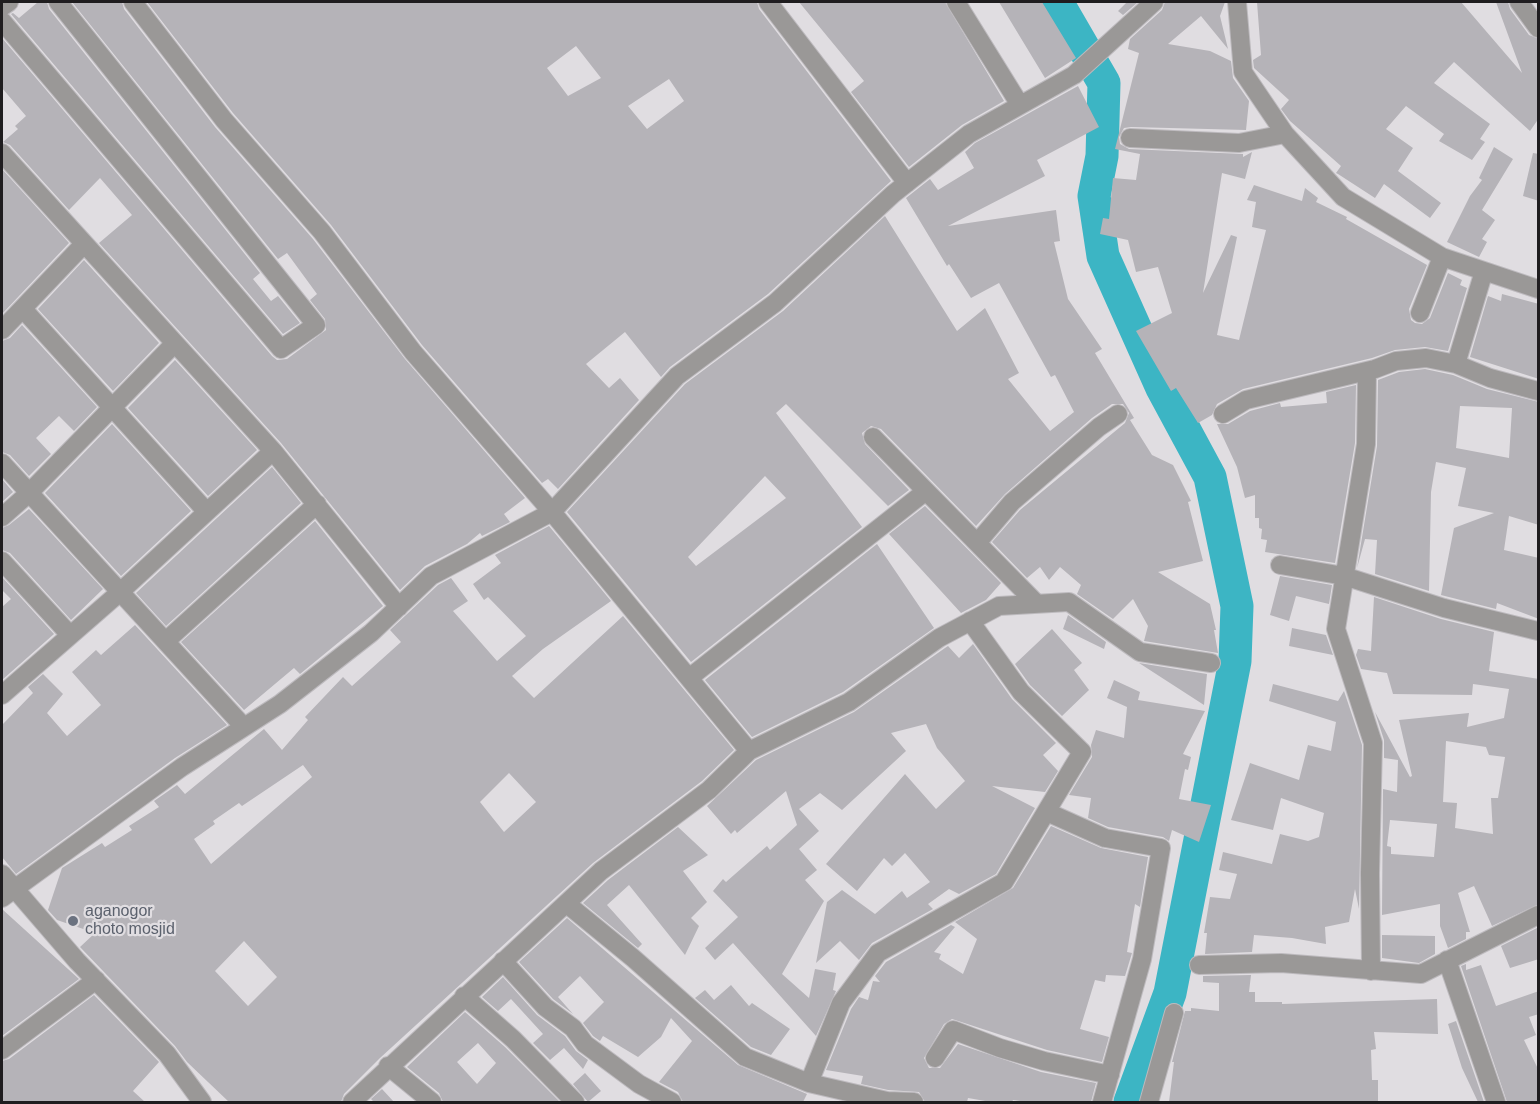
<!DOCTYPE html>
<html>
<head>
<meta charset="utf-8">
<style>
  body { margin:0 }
  #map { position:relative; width:1540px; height:1104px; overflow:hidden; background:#e0dde1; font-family:Helvetica,sans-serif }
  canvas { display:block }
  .frame { position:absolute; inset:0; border:3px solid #1f1d1f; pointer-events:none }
</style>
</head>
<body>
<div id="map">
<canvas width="1540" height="1104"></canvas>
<div class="frame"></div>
</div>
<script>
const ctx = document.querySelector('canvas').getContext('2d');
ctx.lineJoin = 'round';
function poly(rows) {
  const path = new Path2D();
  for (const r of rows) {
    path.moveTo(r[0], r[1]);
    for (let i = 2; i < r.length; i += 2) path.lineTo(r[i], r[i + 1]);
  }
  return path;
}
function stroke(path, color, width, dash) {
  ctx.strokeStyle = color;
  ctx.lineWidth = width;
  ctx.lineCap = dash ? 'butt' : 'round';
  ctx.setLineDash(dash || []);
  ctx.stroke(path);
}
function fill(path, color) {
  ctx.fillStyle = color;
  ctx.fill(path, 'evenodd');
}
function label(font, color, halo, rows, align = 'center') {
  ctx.font = font + ' Helvetica,sans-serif';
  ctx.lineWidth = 4.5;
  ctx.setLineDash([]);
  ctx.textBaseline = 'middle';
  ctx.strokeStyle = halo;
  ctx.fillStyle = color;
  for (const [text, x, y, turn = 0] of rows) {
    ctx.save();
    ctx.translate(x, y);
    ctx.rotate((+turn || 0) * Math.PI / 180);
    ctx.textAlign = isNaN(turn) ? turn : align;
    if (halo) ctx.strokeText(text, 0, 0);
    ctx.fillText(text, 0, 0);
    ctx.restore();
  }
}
stroke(poly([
  [1057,2,1104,83,1102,156,1094,196,1103,256,1162,388,1210,477,1237,606,1235,661,1170,993,1130,1102]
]), '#3cb5c4', 33);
fill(poly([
  [38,2,47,2,49,9,260,273,253,279,271,301,278,296,300,323,283,334,11,14,13,13,19,18],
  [72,2,122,2,124,9,215,127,313,239,405,359,525,498,504,514,510,522,482,536,480,533,467,544,425,566,400,590,281,443,99,243,132,215,100,178,69,210,10,145,3,142,18,129,15,126,26,116,2,88,2,38,272,356,277,360,287,359,326,330,325,319,310,300,317,294,287,253,278,259],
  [147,2,757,2,759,9,891,181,768,294,670,367,661,377,625,332,586,364,609,388,620,378,639,400,558,489,548,479,542,483,422,345,331,225,233,113],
  [576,46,601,78,568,96,547,68],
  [669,79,684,101,647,129,628,106],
  [799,2,945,2,1004,101,962,125,909,167,851,92,864,81],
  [999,2,1042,2,1076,58,1045,78],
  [1127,2,1138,2,1123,15,1118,11],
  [1165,2,1225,2,1220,16,1228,49,1201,16,1168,44,1210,51,1231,61,1233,78,1249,101,1246,130,1131,127,1124,128,1119,137,1120,144,1129,149,1243,154,1243,157,1252,152,1245,179,1222,173,1203,293,1231,235,1237,237,1217,335,1239,340,1266,230,1252,227,1256,202,1247,200,1254,185,1302,201,1305,188,1318,198,1316,202,1347,217,1346,219,1427,265,1409,309,1411,320,1415,323,1422,324,1430,318,1448,273,1462,280,1460,285,1467,288,1448,351,1425,347,1395,350,1372,358,1243,389,1217,404,1212,415,1198,423,1176,388,1171,391,1136,331,1172,313,1158,267,1136,272,1128,240,1100,234,1103,218,1109,219,1113,178,1136,180,1140,154,1115,149,1139,53,1128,49,1130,39,1162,10],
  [1257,2,1461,2,1522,73,1496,2,1508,2,1510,9,1529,35,1539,39,1539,118,1530,131,1454,62,1434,83,1490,124,1480,139,1485,142,1472,160,1439,141,1444,134,1406,106,1386,129,1413,148,1398,171,1441,203,1430,218,1384,184,1375,198,1338,174,1336,173,1341,166,1290,121,1281,109,1289,100,1254,68,1253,60,1261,55],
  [1078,86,1099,127,1037,160,1045,176,948,226,1056,210,1060,241,1054,242,1068,299,1102,349,1095,353,1134,418,1130,420,1152,455,1173,465,1191,501,1188,502,1203,561,1158,572,1210,604,1216,630,1214,630,1218,653,1144,641,1148,626,1133,599,1113,619,1077,594,1081,585,1060,567,1049,580,1040,567,1027,578,992,542,1020,510,1125,423,1129,413,1123,404,1112,404,1092,418,1005,494,976,526,881,429,871,426,862,433,865,444,909,490,888,506,786,404,776,413,862,527,691,662,567,512,685,384,783,311,885,216,957,331,985,308,1019,373,1008,379,1050,431,1074,412,1055,375,1051,377,999,283,971,298,949,264,947,266,906,198,930,179,938,190,974,168,965,152,975,143],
  [765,476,786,498,696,566,688,557],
  [1494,147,1513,159,1482,210,1495,220,1482,239,1487,242,1479,257,1447,242,1470,196,1482,180,1479,178],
  [1533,153,1539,154,1539,201,1523,196],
  [2,169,69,243,2,314],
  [84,260,159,343,113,391,38,309],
  [1502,294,1539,304,1539,379,1470,357,1488,296,1501,301],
  [22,325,97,407,74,431,59,416,36,438,51,454,29,476,10,455,2,452,2,341,10,338],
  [175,360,257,450,208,496,128,408],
  [1425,369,1453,375,1487,389,1539,402,1539,525,1509,516,1504,550,1539,558,1539,619,1497,603,1496,609,1441,595,1454,528,1494,513,1458,506,1466,468,1436,462,1431,492,1429,591,1375,574,1377,540,1365,539,1357,568,1377,446,1378,380,1399,372],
  [1460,406,1512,408,1509,458,1456,448],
  [1356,385,1355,443,1335,563,1265,552,1267,540,1261,539,1262,529,1259,528,1259,518,1255,518,1255,495,1245,498,1237,467,1217,424,1228,424,1250,411,1280,403,1281,407,1327,403,1326,392],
  [112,424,191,511,121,576,45,493],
  [272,467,301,503,166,626,136,593],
  [2,479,13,492,2,502],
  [925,506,1001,583,986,600,961,613,889,534],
  [29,509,103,589,71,620,10,553,2,550,2,528,9,525],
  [315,521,383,606,300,674,294,668,244,710,181,642],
  [549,526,611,601,543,649,512,676,534,698,623,616,734,750,702,781,593,863,380,1058,344,1094,341,1102,229,1102,187,1062,175,1046,80,947,95,933,57,920,48,910,62,868,102,843,105,847,132,830,129,826,159,807,154,801,177,785,185,794,264,729,282,750,308,720,305,717,343,677,352,686,401,642,390,630,438,585,451,578,468,601,453,611,497,661,526,636,488,597,484,600,473,584,501,563,495,555],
  [303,765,312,777,211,864,194,839,215,824,213,821,239,803,242,806],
  [509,773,536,802,504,832,480,802],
  [244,941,277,977,248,1006,215,971],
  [877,544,934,628,843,692,752,737,705,680],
  [1280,576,1332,585,1329,604,1296,596,1289,621,1270,615],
  [2,577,54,634,2,680,2,607,11,599,2,590],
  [1374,597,1441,619,1494,632,1489,671,1539,679,1539,904,1492,926,1474,886,1458,893,1470,932,1466,932,1466,939,1448,948,1440,926,1440,904,1382,915,1383,789,1397,792,1398,760,1384,758,1384,740,1375,712,1410,777,1412,776,1399,720,1469,713,1467,727,1504,718,1509,689,1473,684,1472,695,1393,694,1387,673,1361,669,1356,655,1358,649,1371,651],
  [1446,741,1486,747,1489,755,1505,757,1498,798,1491,798,1493,834,1455,828,1457,803,1443,802],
  [1390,820,1437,824,1434,857,1391,854,1391,847,1387,846],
  [1068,615,1106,642,1104,649,1063,629],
  [135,625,227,725,175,758,16,874,2,857,2,725,33,693,28,687,43,674,63,694,47,713,67,736,101,705,72,672,96,650,101,655],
  [1292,628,1326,635,1333,655,1289,646],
  [1052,629,1082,663,1074,670,1089,690,1062,716,1030,685,1015,664],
  [973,644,1012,699,1056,743,1043,755,1058,771,1045,792,992,786,1035,808,996,874,959,894,949,889,928,904,933,909,872,943,859,960,840,941,816,963,827,902,842,890,875,914,902,891,907,898,930,882,905,853,892,866,884,858,857,891,826,864,905,774,936,809,965,781,937,748,926,724,891,733,906,751,842,810,820,793,799,809,819,831,799,849,817,870,805,880,824,901,782,974,809,998,815,969,836,973,833,990,836,991,816,1036,733,943,715,960,705,948,738,917,713,891,723,879,726,882,767,846,770,850,797,825,786,791,737,833,735,830,731,834,707,806,756,760,854,712,945,648,948,646,959,658],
  [1139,663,1207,674,1204,705],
  [1114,680,1140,692,1138,700,1205,711,1183,754,1191,757,1188,770,1185,769,1179,799,1211,805,1199,842,1172,830,1169,841,1163,837,1108,827,1088,818,1091,798,1069,795,1092,757,1091,745,1096,730,1124,738,1127,707,1107,698],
  [1273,684,1338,701,1344,691,1362,745,1359,909,1355,889,1349,922,1325,927,1326,944,1292,938,1254,935,1252,952,1205,954,1207,933,1204,933,1210,897,1230,899,1237,874,1219,870,1223,852,1272,864,1280,834,1308,841,1319,837,1324,813,1281,798,1273,830,1231,820,1250,763,1299,780,1308,745,1331,751,1336,722,1269,701],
  [1051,826,1101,848,1148,857,1140,907,1135,904,1127,952,1132,953,1125,976,1106,975,1105,982,1095,980,1080,1029,1109,1037,1102,1062,1047,1050,952,1019,944,1024,924,1058,929,1068,940,1068,958,1044,1041,1072,1096,1083,1091,1102,1027,1102,1013,1100,1012,1102,991,1102,968,1098,967,1102,925,1102,919,1092,888,1090,861,1084,863,1076,826,1070,851,1009,859,997,868,1000,873,981,880,982,875,976,886,962,951,925,955,927,934,952,941,954,939,959,963,974,977,939,955,922,1013,888],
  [678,827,708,855,683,871,707,902,691,918,699,926,685,955,629,885,607,905,642,944,638,948,583,903,608,880],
  [2,909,79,979,2,1036],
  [567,918,738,1065,807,1094,803,1102,683,1102,678,1092,659,1082,692,1041,671,1018,661,1037,638,1057,603,1036,600,1041,593,1036,583,1023,604,1002,580,976,558,997,573,1014,553,999,519,962],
  [1539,927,1539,959,1510,968,1501,946],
  [1382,935,1435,936,1435,954,1419,963,1382,958],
  [1466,964,1466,970,1481,965,1496,1006,1539,991,1539,1014,1529,1017,1536,1035,1524,1040,1539,1071,1539,1102,1507,1102,1461,966],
  [1251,975,1249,992,1255,992,1255,1002,1282,1002,1282,1004,1437,999,1438,1034,1374,1032,1376,1049,1371,1050,1372,1080,1378,1080,1378,1102,1169,1102,1174,1062,1172,1062,1185,1011,1191,1011,1191,1008,1219,1011,1219,983,1203,982,1203,976],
  [503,977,537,1015,565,1036,576,1051,588,1060,583,1069,564,1048,550,1060,533,1043,543,1034,511,999,498,1011,482,997],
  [731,985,749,1006,752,1003,790,1029,771,1055,751,1047,695,998,705,990,714,1000],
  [94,995,159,1062,133,1091,145,1102,2,1102,2,1061,9,1059],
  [465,1012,505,1047,560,1102,443,1102,439,1093,407,1067],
  [478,1043,496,1063,477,1084,457,1062],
  [1456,1021,1484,1102,1478,1102,1462,1068,1448,1024],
  [585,1073,601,1091,588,1102,573,1084],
  [382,1089,394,1102,374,1102,371,1099]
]), '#b5b3b8');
const minor = poly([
  [133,2,224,120,322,232,413,352,552,512,749,751],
  [768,2,907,183],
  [956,2,1020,105],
  [1237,2,1243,72,1285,134,1343,197,1442,257,1538,289],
  [1519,2,1538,28],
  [2,7,9,2],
  [2,21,281,349,316,325,58,2],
  [1130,138,1239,143,1285,134],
  [2,153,273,451,399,607],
  [23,309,206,511],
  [1420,313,1442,257],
  [2,330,83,245],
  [1456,364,1484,271],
  [1367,371,1366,444,1336,629,1373,743,1370,873,1371,971],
  [1223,414,1246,400,1375,369,1396,361,1426,358,1456,364,1490,378,1538,391],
  [2,463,244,727],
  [926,491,1037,604],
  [2,517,28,494,174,344],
  [977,543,1012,502,1099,427,1118,414],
  [2,561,70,635],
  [1280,565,1344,576,1444,608,1538,631],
  [167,640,317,504],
  [689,678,926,491,873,437],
  [2,695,119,593,273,451],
  [1047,812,1105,838,1161,848,1142,959,1102,1102],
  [2,874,77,961,167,1054,202,1102],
  [2,898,182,767,280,704,371,633,431,576,552,512,677,376,775,303,893,194,969,134,1074,75,1154,2],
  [567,904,633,958,745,1057,809,1083,887,1101,914,1102],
  [1447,960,1496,1102],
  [503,961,545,1007,573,1028,585,1044,639,1084,672,1102],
  [1199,965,1281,963,1421,974,1538,915],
  [464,996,513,1039,575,1102],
  [2,1050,96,980],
  [935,1058,953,1030,1000,1048,1044,1061,1110,1075],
  [388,1066,432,1102],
  [809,1083,841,1003,878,953,1004,882,1082,752,1021,692,970,621],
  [352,1102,601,871,709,790,749,751,849,702,939,638,999,606,1069,602,1140,652,1211,663],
  [1149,1102,1174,1013]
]);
stroke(minor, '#bdbabe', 20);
stroke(minor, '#9a9897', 18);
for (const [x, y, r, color] of [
  [73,921,6,"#6b7280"]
]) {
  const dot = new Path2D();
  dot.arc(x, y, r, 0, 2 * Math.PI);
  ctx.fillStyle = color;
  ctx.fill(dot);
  stroke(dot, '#e0dde1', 2);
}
label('16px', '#5b616d', '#e0dde1', [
  ["aganogor",85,912],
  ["choto mosjid",85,930]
], 'left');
</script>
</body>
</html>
